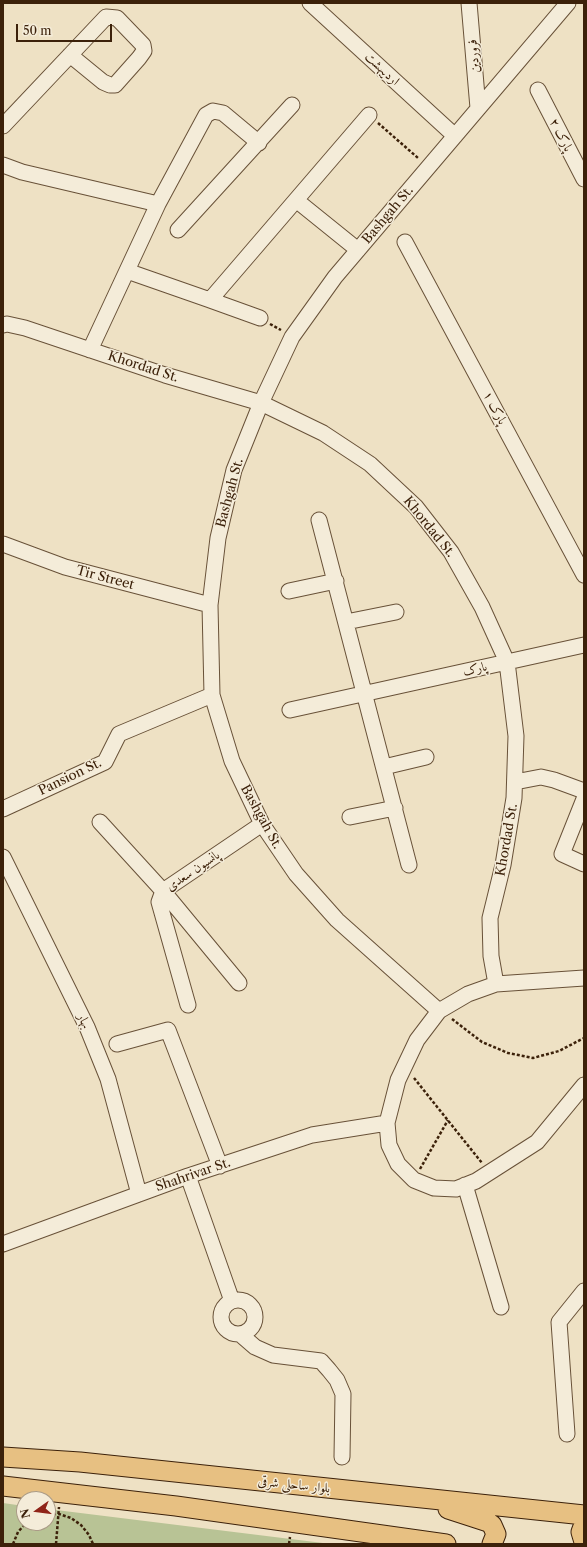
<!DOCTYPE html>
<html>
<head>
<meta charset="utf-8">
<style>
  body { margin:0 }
  #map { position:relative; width:587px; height:1547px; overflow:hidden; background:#eee1c4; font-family:"Libre Caslon Text",serif }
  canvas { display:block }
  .frame { position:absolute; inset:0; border:4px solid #3c210a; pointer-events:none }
  .north { position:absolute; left:16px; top:1491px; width:40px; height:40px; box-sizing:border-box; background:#f4ecd9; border:1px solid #aa9b86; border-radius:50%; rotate:256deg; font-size:11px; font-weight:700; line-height:16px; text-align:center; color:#3c210a }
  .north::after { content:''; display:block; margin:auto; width:14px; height:18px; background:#8f2418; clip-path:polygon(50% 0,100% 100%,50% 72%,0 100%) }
  .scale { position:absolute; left:16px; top:24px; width:96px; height:18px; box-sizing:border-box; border:2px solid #3c210a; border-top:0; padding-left:5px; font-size:12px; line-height:14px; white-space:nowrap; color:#3c210a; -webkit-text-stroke:3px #f4ecd9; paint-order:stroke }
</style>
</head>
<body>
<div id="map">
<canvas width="587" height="1547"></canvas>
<div class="frame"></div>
<div class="north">N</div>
<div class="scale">50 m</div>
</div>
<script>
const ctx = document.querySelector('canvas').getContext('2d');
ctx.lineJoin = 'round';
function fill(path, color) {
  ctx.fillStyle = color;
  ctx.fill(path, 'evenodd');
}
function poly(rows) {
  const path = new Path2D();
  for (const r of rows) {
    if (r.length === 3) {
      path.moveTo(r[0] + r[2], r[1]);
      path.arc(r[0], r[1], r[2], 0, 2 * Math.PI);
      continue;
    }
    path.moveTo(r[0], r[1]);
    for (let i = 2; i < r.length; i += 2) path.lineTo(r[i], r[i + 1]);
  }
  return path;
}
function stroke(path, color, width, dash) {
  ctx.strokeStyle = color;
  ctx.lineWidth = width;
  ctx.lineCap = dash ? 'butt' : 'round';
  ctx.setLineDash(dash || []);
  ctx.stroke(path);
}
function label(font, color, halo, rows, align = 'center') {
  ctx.font = font + ' "Libre Caslon Text",Amiri,serif';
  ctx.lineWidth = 3;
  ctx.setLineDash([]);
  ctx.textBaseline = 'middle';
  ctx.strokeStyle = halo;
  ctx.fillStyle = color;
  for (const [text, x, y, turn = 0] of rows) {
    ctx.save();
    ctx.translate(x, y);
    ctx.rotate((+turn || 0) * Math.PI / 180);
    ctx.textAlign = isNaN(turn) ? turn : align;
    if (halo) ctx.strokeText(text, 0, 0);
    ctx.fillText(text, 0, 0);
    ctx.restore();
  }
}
fill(poly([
  [3,1503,24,1506,24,1523,48,1523,48,1509,331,1544,3,1544]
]), '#b8c395');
const minor = poly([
  [310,3,455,136],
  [469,3,478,108],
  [538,90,584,179],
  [3,126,106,17,117,18,143,45,144,51,139,58,115,85,110,85,103,82,70,55],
  [3,165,22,172,158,204],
  [296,200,358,250],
  [178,230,292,105],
  [405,242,584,575],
  [127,271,210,300,369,115],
  [210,300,260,318],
  [3,325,7,324,25,328,165,375,261,403,323,433,370,464,416,507,451,552,482,607,507,662,516,736,514,798,503,865,490,918,491,956,496,984],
  [90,350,158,204,206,115,213,111,223,113,259,143],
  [319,520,409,865],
  [3,544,65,567,210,605],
  [289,591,336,581],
  [346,622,396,612],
  [290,710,584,645],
  [384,767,426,757],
  [515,782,541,777,554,780,584,791],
  [584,799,562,854,584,864],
  [3,809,105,762,119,734,212,695],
  [350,817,395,808],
  [100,822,163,891,239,983],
  [3,857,87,1027,108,1079,139,1194],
  [584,978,496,984,468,994,439,1011,417,1040,398,1080,387,1123,389,1145,398,1164,414,1180,434,1188,456,1189,476,1181,537,1142,584,1085],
  [188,1005,159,902,163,891,262,824],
  [439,1011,337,920,296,874,262,824,232,761,212,695,210,605,218,538,234,470,261,403,292,337,335,277,568,3],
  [117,1044,168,1030,220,1166],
  [188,1176,232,1301],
  [465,1185,501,1307],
  [3,1244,188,1176,312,1135,387,1123],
  [238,1317,17],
  [240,1334,255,1347,273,1355,321,1361,329,1370,337,1380,343,1394,342,1457],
  [567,1434,559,1322,584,1291]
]);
const major = poly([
  [3,1457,80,1462,584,1515],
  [3,1486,176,1506,446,1544],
  [448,1509,488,1522,492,1525,496,1534,492,1544],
  [584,1524,581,1532,584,1542]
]);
stroke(minor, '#685138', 17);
stroke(major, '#3c210a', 21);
stroke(poly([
  [378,123,418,158,417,159],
  [270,324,281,330],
  [452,1019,482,1042,508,1053,533,1058,559,1051,584,1038],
  [414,1078,482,1163],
  [420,1169,448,1120],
  [48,1514,59,1514,71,1518,81,1525,89,1535,93,1544],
  [13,1544,18,1532,26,1523],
  [56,1544,59,1507],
  [289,1544,290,1537]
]), '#3c210a', 2.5, [3, 2]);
stroke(minor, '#f4ecd9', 15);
stroke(major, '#e7c082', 19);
label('13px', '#3c210a', '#f4ecd9', [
  ["فروردین",474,56,-95],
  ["اردیبهشت",382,69,43],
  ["پارک ۲",561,135,63],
  ["Bashgah St.",388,215,-50],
  ["Khordad St.",143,367,18],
  ["پارک ۱",495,408,62],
  ["Bashgah St.",230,493,-75],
  ["Khordad St.",429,527,51],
  ["Tir Street",105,578,15],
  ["پارک",475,669,-13],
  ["Pansion St.",70,777,-26],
  ["Bashgah St.",261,817,61],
  ["Khordad St.",507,840,-80],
  ["پانسیون سعدی",193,871,-34],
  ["بهار",84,1021,65],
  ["Shahrivar St.",193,1175,-19],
  ["بلوار ساحلی شرقی",294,1485,6]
]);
</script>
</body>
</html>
